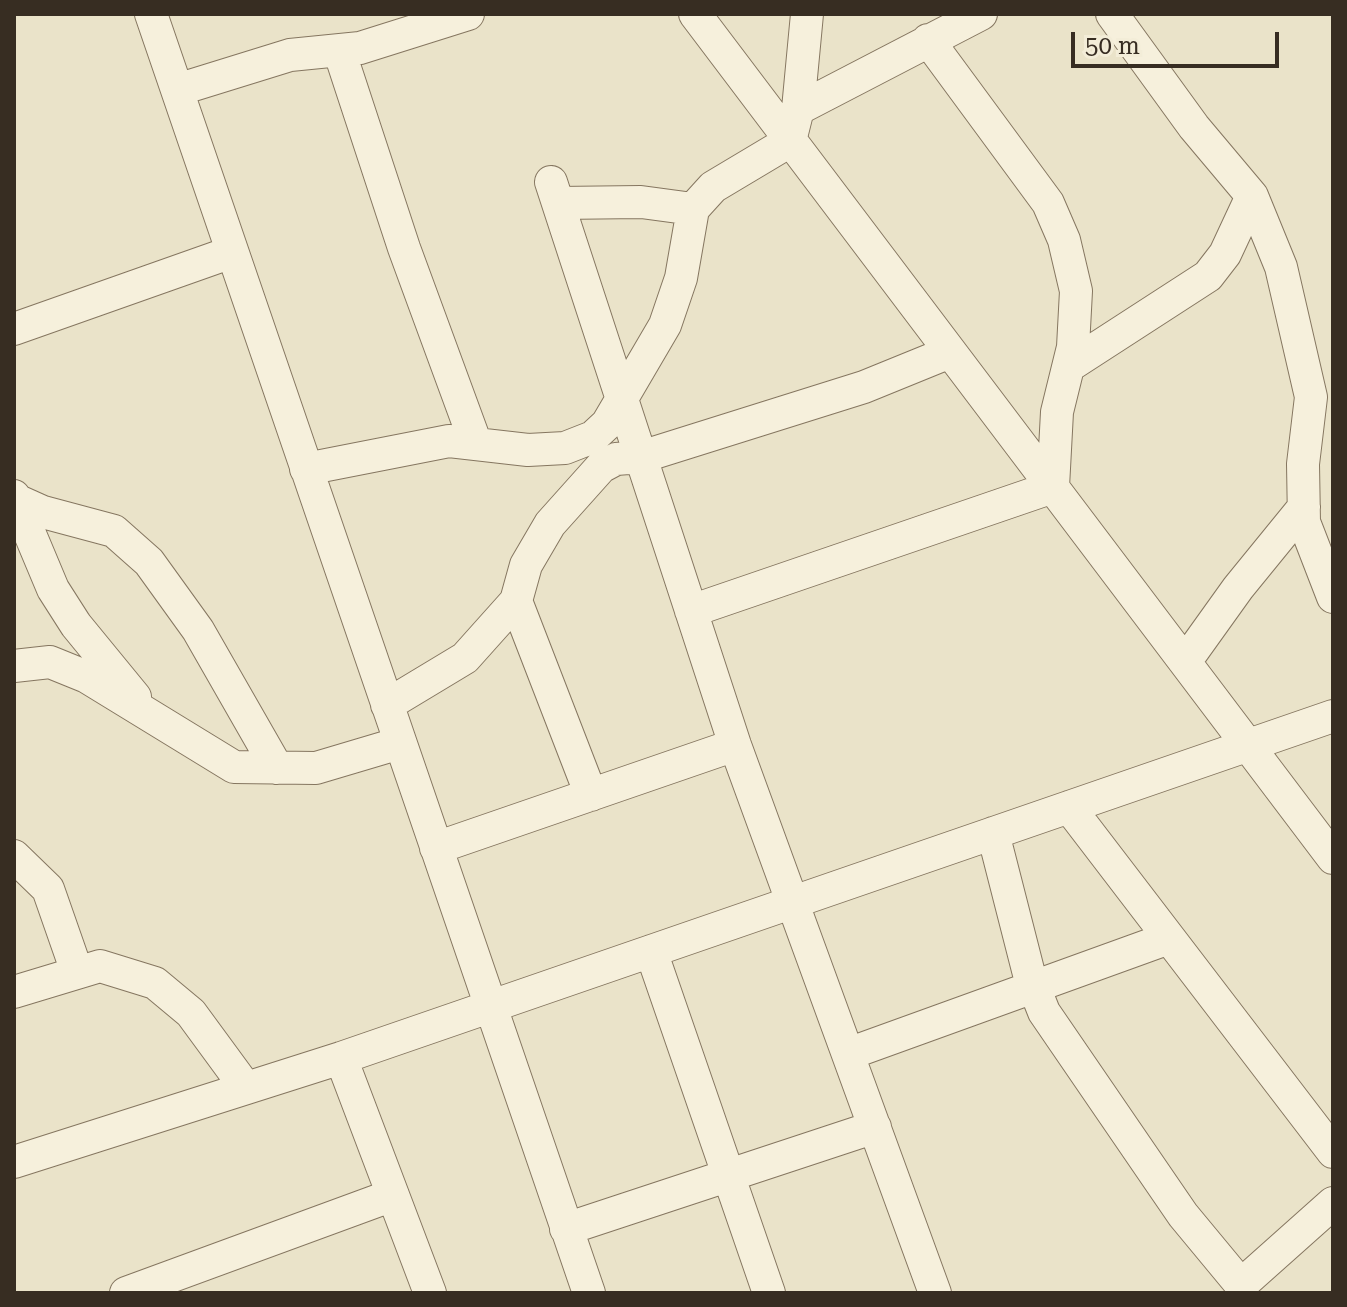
<!DOCTYPE html>
<html>
<head>
<meta charset="utf-8">
<style>
  body { margin:0 }
  #map { position:relative; width:1347px; height:1307px; overflow:hidden; background:#eae3c9; font-family:"Roboto Serif",serif }
  canvas { display:block }
  .frame { position:absolute; inset:0; border:16px solid #372d22; pointer-events:none }
  .scale { position:absolute; left:1071px; top:32px; width:208px; height:36px; box-sizing:border-box; border:4px solid #372d22; border-top:0; padding-left:10px; font-size:24px; line-height:28px; white-space:nowrap; color:#372d22; -webkit-text-stroke:6px #f3edd8; paint-order:stroke }
</style>
</head>
<body>
<div id="map">
<canvas width="1347" height="1307"></canvas>
<div class="frame"></div>
<div class="scale">50 m</div>
</div>
<script>
const ctx = document.querySelector('canvas').getContext('2d');
ctx.lineJoin = 'round';
function poly(rows) {
  const path = new Path2D();
  for (const r of rows) {
    path.moveTo(r[0], r[1]);
    for (let i = 2; i < r.length; i += 2) path.lineTo(r[i], r[i + 1]);
  }
  return path;
}
function stroke(path, color, width, dash) {
  ctx.strokeStyle = color;
  ctx.lineWidth = width;
  ctx.lineCap = dash ? 'butt' : 'round';
  ctx.setLineDash(dash || []);
  ctx.stroke(path);
}
const minor = poly([
  [151,14,589,1293],
  [695,14,1333,858],
  [1112,14,1194,127,1252,196,1281,267,1311,397,1303,464,1304,522,1333,597],
  [339,50,404,248,476,444],
  [177,90,290,55,360,48,468,14],
  [798,109,981,14],
  [551,182,735,745,935,1293],
  [558,203,641,202,693,209,713,187,790,141,798,109,807,14],
  [14,329,232,252],
  [1069,366,1208,276,1225,254,1252,196],
  [306,469,449,441,528,450,565,448,593,437,607,424,665,325,681,278,693,209],
  [14,496,53,589,76,625,135,697],
  [14,499,43,512,114,531,149,562,198,630,277,768],
  [691,611,1053,487,1057,412,1073,347,1076,291,1064,240,1048,203,928,40],
  [1185,662,1238,588,1304,507],
  [14,666,50,662,87,677,234,767,316,768,400,743],
  [387,705,465,658,516,601],
  [591,795,516,601,526,565,550,524,601,467,616,459,641,457,864,387,950,352],
  [1069,807,1333,1152],
  [993,833,1029,974,1044,1012,1183,1215,1241,1285,1333,1203],
  [436,848,735,745],
  [14,856,48,889,77,972],
  [651,951,769,1293],
  [14,992,100,966,155,983,191,1013,246,1088],
  [848,1054,1169,938],
  [341,1058,430,1293],
  [14,1162,341,1058,1333,716],
  [566,1229,875,1127],
  [126,1293,393,1195]
]);
stroke(minor, '#857660', 34);
stroke(minor, '#f6f0dc', 32);
</script>
</body>
</html>
